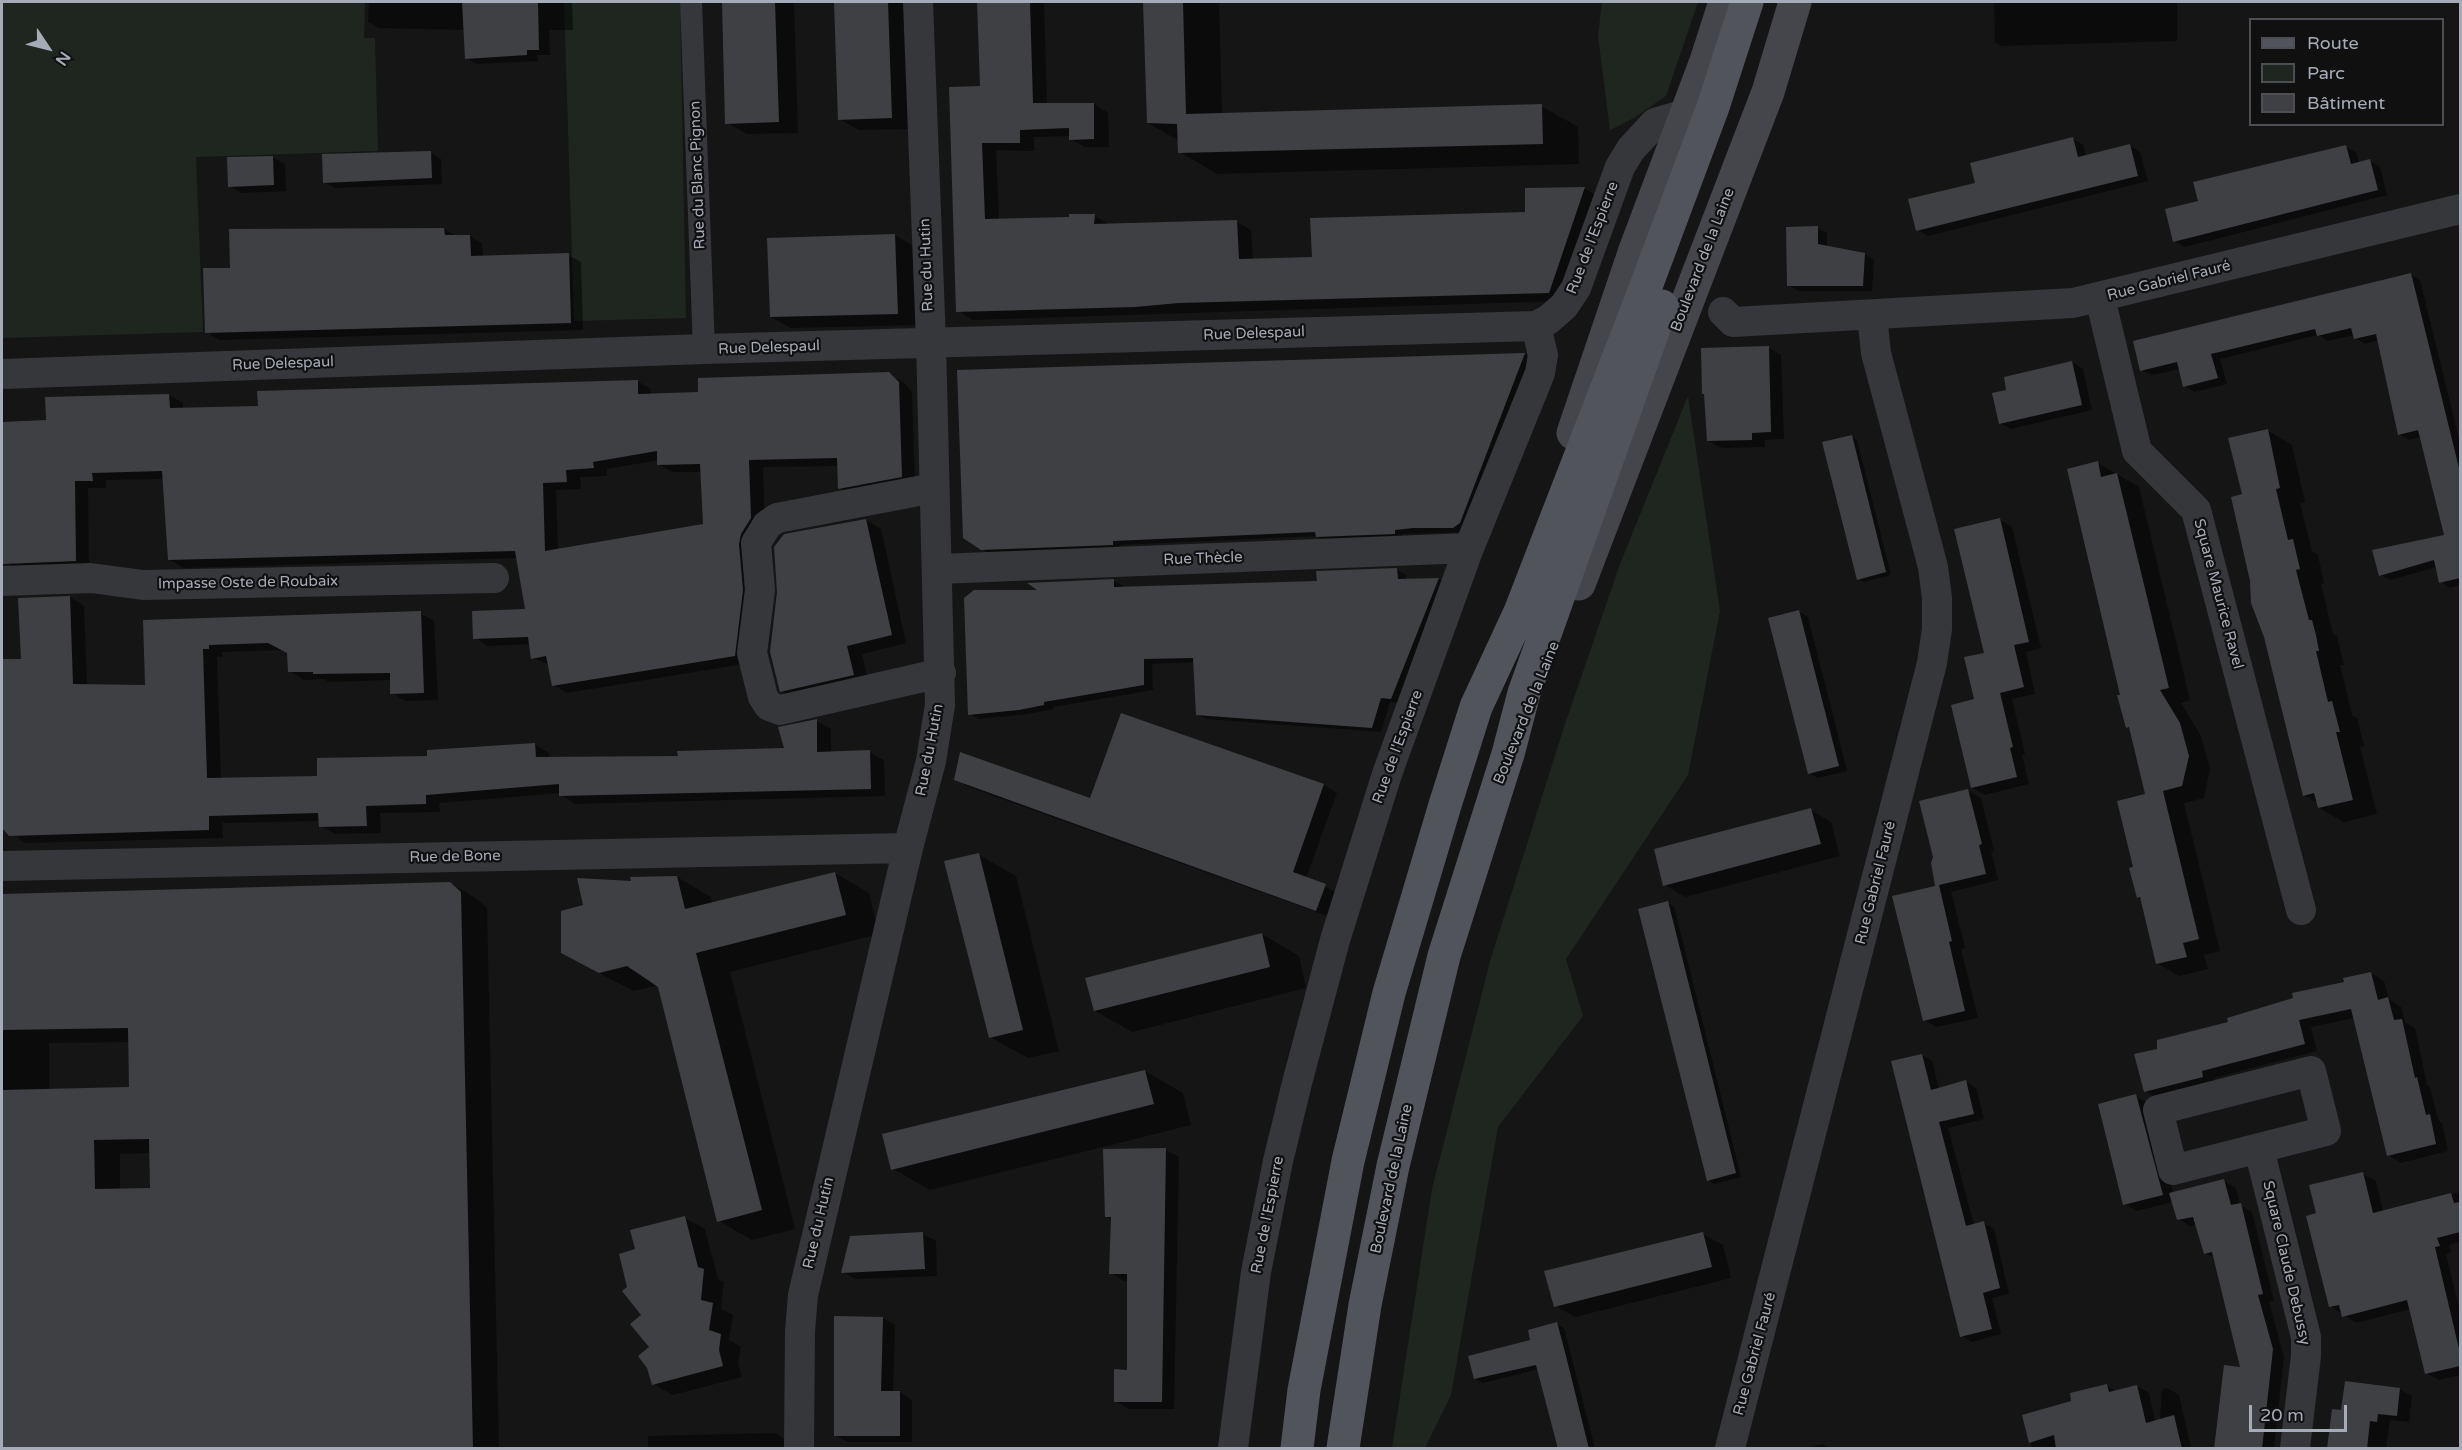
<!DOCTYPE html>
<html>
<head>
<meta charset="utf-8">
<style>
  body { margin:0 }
  #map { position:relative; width:2462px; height:1450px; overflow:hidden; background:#151516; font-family:"Varela Round",sans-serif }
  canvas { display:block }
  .frame { position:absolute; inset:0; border:3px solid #a6acb7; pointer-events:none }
  .legend { position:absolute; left:2249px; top:18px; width:195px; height:108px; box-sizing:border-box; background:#101011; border:2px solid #4c4e53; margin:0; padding:8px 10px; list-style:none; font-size:18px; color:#a6acb7 }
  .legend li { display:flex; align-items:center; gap:12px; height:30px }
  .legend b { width:30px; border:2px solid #4c4e53 }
  .north { position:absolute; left:18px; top:18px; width:60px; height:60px; -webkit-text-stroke:4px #101011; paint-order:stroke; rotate:125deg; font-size:16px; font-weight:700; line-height:24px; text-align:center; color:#a6acb7 }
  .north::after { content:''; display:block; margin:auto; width:21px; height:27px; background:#a6acb7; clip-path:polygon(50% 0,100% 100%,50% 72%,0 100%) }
  .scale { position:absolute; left:2249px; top:1405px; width:98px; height:27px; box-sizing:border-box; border:3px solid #a6acb7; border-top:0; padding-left:8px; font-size:18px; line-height:21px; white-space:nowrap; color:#a6acb7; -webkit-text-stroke:4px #101011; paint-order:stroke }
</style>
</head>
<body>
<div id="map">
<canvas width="2462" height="1450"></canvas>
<div class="frame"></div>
<ul class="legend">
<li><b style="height:8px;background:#52545b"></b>Route</li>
<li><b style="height:16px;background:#1f261f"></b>Parc</li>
<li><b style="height:16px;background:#3f4043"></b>Bâtiment</li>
</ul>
<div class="north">N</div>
<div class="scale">20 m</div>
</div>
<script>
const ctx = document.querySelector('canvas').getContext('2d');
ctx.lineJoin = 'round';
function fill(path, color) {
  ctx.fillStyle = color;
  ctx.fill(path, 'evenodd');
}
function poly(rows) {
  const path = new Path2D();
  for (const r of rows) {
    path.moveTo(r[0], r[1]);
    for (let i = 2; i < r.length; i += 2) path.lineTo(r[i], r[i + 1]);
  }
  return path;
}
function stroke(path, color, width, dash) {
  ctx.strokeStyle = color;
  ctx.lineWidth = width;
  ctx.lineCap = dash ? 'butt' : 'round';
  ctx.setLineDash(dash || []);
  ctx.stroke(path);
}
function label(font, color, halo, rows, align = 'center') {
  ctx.font = font + ' "Varela Round",sans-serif';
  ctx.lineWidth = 4.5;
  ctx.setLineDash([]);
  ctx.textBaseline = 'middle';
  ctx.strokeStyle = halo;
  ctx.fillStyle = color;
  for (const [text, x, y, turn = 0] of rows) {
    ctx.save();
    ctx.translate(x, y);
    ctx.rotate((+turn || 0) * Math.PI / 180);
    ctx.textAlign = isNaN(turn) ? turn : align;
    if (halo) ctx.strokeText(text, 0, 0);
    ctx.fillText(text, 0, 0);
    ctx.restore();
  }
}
fill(poly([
  [2,2,365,2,364,38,375,38,378,151,196,157,203,332,2,338],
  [564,2,680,2,686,318,574,321],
  [1602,2,1698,2,1666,96,1634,118,1610,130,1598,36],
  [1688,396,1720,611,1688,775,1566,959,1583,1016,1498,1127,1451,1395,1425,1448,1392,1448,1432,1189,1491,958,1564,727,1620,564]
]), '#1f261f');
fill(poly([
  [369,2,572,2,573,30,549,30,550,55,537,55,538,61,477,64,466,58,465,30,379,28,368,22],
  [723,2,794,2,798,133,747,134,727,123],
  [836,2,907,2,911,129,859,130,839,119],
  [978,2,1044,2,1047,105,1094,104,1108,113,1109,147,1085,147,1070,139,1070,136,1034,137,1034,151,996,150,999,220,1094,216,1109,224,1237,222,1251,230,1253,260,1313,258,1527,214,1584,188,1599,197,1563,301,973,320,958,311,981,87],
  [1144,2,1219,2,1222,115,1541,106,1578,127,1579,164,1217,174,1180,152,1179,141,1148,123],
  [1994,2,2177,2,2177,41,2001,46,1995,42],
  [2073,139,2083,145,2086,156,2130,146,2140,152,2148,181,1928,236,1918,230,1977,184],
  [2346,147,2357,153,2359,163,2370,161,2380,167,2387,195,2185,247,2174,241,2200,202],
  [430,153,441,159,442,184,335,188,324,182],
  [272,157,285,164,286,191,242,193,229,186],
  [1817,228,1827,233,1827,247,1864,254,1874,260,1872,291,1798,291,1789,285],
  [444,229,456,236,469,236,482,243,483,257,568,255,581,262,583,330,219,340,207,332,231,269],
  [895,235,915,247,917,325,791,328,771,317],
  [2410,274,2420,280,2460,443,2460,585,2450,588,2441,582,2437,567,2390,580,2380,575,2446,536,2421,437,2409,440,2399,434,2379,340,2365,344,2355,338,2355,335,2328,341,2318,335,2220,359,2227,384,2194,392,2185,386,2180,369,2152,375,2142,370],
  [1768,347,1781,355,1784,439,1765,440,1765,447,1722,448,1708,441],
  [1524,354,1532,359,1461,532,1403,534,1403,538,1325,541,1317,536,1120,545,1121,549,990,554,982,549],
  [2072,362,2083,369,2092,410,2011,429,2000,423,2008,391],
  [888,374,903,382,912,392,915,484,854,496,840,488,839,466,763,467,765,526,749,663,567,693,553,685,550,665,533,658,531,644,488,646,475,638,527,610,518,558,184,568,170,560,164,479,106,480,106,488,88,488,89,568,18,571,2,559,2,423,48,422,169,395,183,403,183,409,260,408,637,381,651,389,651,395,699,394],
  [659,460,659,465,673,472,702,472,705,526,558,550,556,490,581,489,580,477,607,476,607,469],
  [2267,430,2292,445,2305,502,2300,503,2312,551,2318,555,2324,583,2321,584,2333,634,2337,636,2344,665,2340,665,2352,715,2357,718,2364,746,2360,747,2377,814,2344,822,2319,808,2318,803,2304,795,2244,495],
  [1851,437,1857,440,1891,575,1864,582,1858,579],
  [2098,463,2139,487,2190,700,2181,703,2201,736,2210,769,2204,798,2184,803,2220,951,2204,955,2208,969,2179,976,2157,963,2142,900,2138,898,2134,868,2147,795,2131,729,2127,727,2121,696],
  [866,520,881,529,906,643,862,654,869,684,797,700,782,691,779,592],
  [2000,520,2012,527,2041,648,2026,652,2035,694,2012,699,2025,754,2022,755,2029,784,1985,795,1972,788,1976,700,1986,654],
  [1397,570,1406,575,1406,580,1438,579,1447,584,1400,703,1390,702,1381,732,1206,719,1197,714,1195,662,1152,664,1153,690,1053,707,1053,709,1029,714,979,719,970,714,1042,591,1114,581,1123,586,1123,589,1318,583],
  [70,597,84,606,87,686,146,686,145,621,420,613,434,621,438,700,406,701,392,693,391,680,329,682,324,679,304,680,289,671,288,653,284,650,222,652,223,657,217,656,221,779,319,778,429,757,534,744,549,753,549,759,679,757,786,750,816,721,831,729,831,753,869,752,884,760,885,796,575,804,561,795,561,793,439,803,440,812,380,813,381,833,335,834,321,826,320,821,222,823,223,838,25,843,2,826,2,661,23,661,20,599],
  [1799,612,1808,617,1847,771,1818,778,1809,773],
  [1122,715,1324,785,1337,793,1306,878,1339,893,1330,917,969,787,956,780,1091,800],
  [1968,791,1981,798,1994,851,1991,852,1998,880,1951,892,1965,948,1961,949,1978,1018,1937,1027,1924,1020,1936,887,1935,857],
  [1811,810,1831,822,1840,856,1685,897,1665,885],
  [979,855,1016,876,1059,1051,1028,1058,990,1037],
  [835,873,869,893,879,934,730,972,795,1229,752,1240,719,1221,659,985,634,991,597,972,585,906,633,882,677,877,711,897,712,903],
  [450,883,477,899,487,908,499,1448,2,1448,2,896],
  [130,1042,130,1089,49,1091,49,1043],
  [151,1153,151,1189,120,1190,120,1154],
  [1667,903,1674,906,1741,1177,1714,1184,1708,1180],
  [1262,934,1299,956,1306,988,1132,1032,1095,1011],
  [2371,973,2384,981,2389,999,2401,1007,2405,1022,2415,1028,2427,1085,2430,1087,2438,1120,2442,1123,2448,1151,2401,1163,2388,1155,2354,1018,2311,1027,2317,1051,2214,1078,2215,1084,2158,1098,2145,1091,2159,1050],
  [1922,1055,1932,1061,1939,1089,1966,1082,1976,1088,1984,1119,1948,1128,1974,1225,1984,1223,1994,1229,2009,1294,1992,1298,2001,1334,1972,1342,1962,1336],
  [1145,1071,1183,1093,1191,1125,930,1190,893,1169],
  [2136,1096,2148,1103,2173,1193,2224,1181,2236,1188,2240,1205,2252,1212,2274,1301,2269,1302,2284,1357,2274,1448,2216,1448,2242,1369,2215,1258,2205,1253,2197,1225,2190,1226,2178,1219,2173,1202,2137,1211,2125,1204],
  [1166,1150,1179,1157,1174,1409,1129,1409,1115,1401,1128,1371,1129,1281,1124,1281,1111,1273,1112,1220,1106,1216],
  [2363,1174,2376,1181,2383,1212,2460,1192,2460,1242,2449,1245,2451,1252,2446,1254,2460,1312,2460,1375,2439,1380,2426,1373,2410,1309,2356,1323,2330,1306,2318,1214],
  [685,1218,705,1229,718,1279,724,1282,721,1309,733,1315,729,1340,741,1347,738,1363,742,1377,673,1395,653,1384,651,1347,643,1315,629,1287,637,1250],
  [923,1234,936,1241,937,1276,856,1279,843,1272],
  [1703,1234,1723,1245,1731,1278,1575,1317,1555,1306],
  [883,1318,895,1325,893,1392,900,1392,912,1400,912,1442,848,1442,835,1435],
  [1557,1324,1564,1328,1595,1448,1559,1448,1539,1369,1483,1383,1475,1379],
  [2107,1386,2117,1392,2137,1386,2149,1393,2157,1430,2083,1448,2032,1448,2024,1416,2073,1402],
  [2167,1388,2179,1395,2191,1448,2158,1448,2162,1389],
  [2399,1389,2412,1396,2409,1422,2390,1420,2386,1448,2329,1448,2342,1411],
  [774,1433,790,1442,790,1448,648,1448,648,1436],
  [1822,1444,1830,1448,1807,1448]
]), '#0007');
fill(poly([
  [462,2,538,2,539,50,527,50,527,55,465,59],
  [722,2,775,2,779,122,725,124],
  [834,2,888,2,892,118,838,120],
  [977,2,1030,2,1033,103,1094,103,1094,139,1069,140,1069,128,1020,130,1020,143,982,143,985,219,1069,217,1069,214,1095,214,1094,224,1237,220,1239,259,1312,257,1310,218,1525,212,1525,188,1585,187,1549,293,1179,303,1135,307,956,312,949,87,980,86],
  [1143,2,1183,2,1186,114,1542,104,1543,144,1178,153,1177,124,1147,123],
  [2073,137,2078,157,2130,144,2138,176,1916,231,1908,199,1975,183,1970,163],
  [2346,145,2351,164,2370,159,2378,190,2173,242,2165,209,2198,201,2193,182],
  [431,151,432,178,323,183,322,154],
  [273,156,274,185,228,187,227,157],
  [1818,226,1818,244,1865,253,1863,286,1787,286,1786,227],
  [444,228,445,235,470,235,471,256,569,253,571,323,205,333,203,268,230,268,229,229],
  [895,234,898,314,770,317,767,238],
  [2411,273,2460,472,2460,578,2439,583,2434,560,2379,576,2372,550,2444,535,2418,430,2398,435,2376,334,2354,339,2351,328,2317,336,2315,329,2211,354,2218,378,2183,387,2177,362,2140,371,2133,341],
  [1769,346,1771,432,1752,433,1752,440,1707,441,1704,394,1702,394,1701,348],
  [1525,353,1460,523,1453,528,1413,528,1395,530,1395,534,1316,537,1315,532,1113,541,1113,545,981,550,963,538,957,370],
  [2072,361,2082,405,1999,424,1992,393,2006,390,2004,377],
  [889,372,899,382,902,477,838,489,837,458,749,460,751,518,741,534,739,544,743,590,735,656,552,686,546,656,531,659,528,637,473,639,472,611,525,609,515,551,168,560,162,471,92,473,93,481,75,481,76,561,3,564,2,562,2,422,46,420,45,397,169,394,170,408,258,406,257,391,638,380,638,394,698,392,698,378],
  [657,451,657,465,700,464,703,524,545,551,543,483,567,482,566,470,594,468,593,462],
  [2268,429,2280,488,2276,489,2288,540,2293,539,2300,569,2296,570,2309,620,2312,620,2316,635,2319,651,2316,651,2328,702,2332,701,2340,732,2336,732,2353,800,2318,808,2314,793,2303,796,2264,637,2251,603,2250,581,2231,497,2242,494,2228,438],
  [1852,435,1886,572,1857,580,1822,442],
  [2098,461,2101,477,2117,473,2169,688,2160,690,2180,723,2189,756,2182,786,2163,791,2199,939,2183,943,2187,957,2156,964,2140,897,2137,898,2129,868,2133,867,2117,801,2145,794,2129,727,2126,728,2117,695,2120,695,2067,469],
  [2000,518,2029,642,2014,645,2024,687,2000,693,2013,747,2010,748,2017,777,1971,788,1951,705,1974,699,1964,657,1984,653,1954,529],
  [866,519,892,635,847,646,854,675,780,692,770,652,777,592,774,547,784,534],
  [1397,568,1398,579,1439,578,1391,699,1381,698,1372,728,1196,715,1193,658,1144,659,1144,685,1044,702,1044,705,1019,710,968,715,964,598,974,590,1037,590,1027,583,1114,579,1114,587,1317,581,1316,571],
  [70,596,73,684,145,685,143,620,421,611,424,693,390,694,390,673,313,674,313,672,288,672,287,653,268,643,209,645,209,649,203,649,207,778,317,776,317,758,427,756,427,750,535,743,536,757,678,756,677,751,784,748,778,727,817,719,817,752,870,750,871,789,559,796,559,784,426,795,426,804,366,806,367,826,319,827,318,813,209,816,209,830,9,836,2,828,2,659,21,659,18,598],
  [1799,610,1839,766,1808,774,1768,618],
  [1121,713,1324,784,1293,872,1326,884,1316,911,954,780,960,752,1090,798],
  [1968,789,1982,844,1979,845,1986,874,1939,885,1952,941,1949,942,1965,1011,1923,1021,1892,896,1935,886,1931,863,1933,857,1919,801],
  [1811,808,1821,844,1663,886,1654,849],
  [979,853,1023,1030,989,1038,944,861],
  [835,872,846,915,696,953,762,1210,717,1222,658,987,627,966,599,973,561,953,561,911,583,905,577,878,631,881,630,877,677,876,685,909],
  [450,882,461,892,473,1449,2,1449,2,1090,129,1087,128,1028,2,1030,2,894],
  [149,1139,150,1188,95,1189,94,1140],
  [1668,901,1736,1173,1707,1181,1638,909],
  [1262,933,1270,967,1094,1011,1085,978],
  [2371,972,2378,1000,2388,997,2394,1020,2402,1019,2415,1078,2417,1077,2426,1115,2430,1114,2436,1144,2387,1156,2351,1009,2299,1020,2305,1044,2202,1071,2203,1077,2144,1092,2134,1054,2157,1049,2157,1040,2228,1022,2227,1018,2293,998,2292,993,2344,982,2343,978],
  [1922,1054,1931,1090,1966,1080,1974,1114,1939,1122,1966,1226,1984,1221,2000,1288,1983,1293,1992,1329,1960,1337,1891,1061],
  [1145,1070,1154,1104,891,1170,882,1134],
  [2136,1094,2163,1195,2123,1205,2098,1104],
  [1166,1148,1162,1402,1114,1402,1114,1369,1127,1370,1127,1274,1109,1274,1111,1217,1105,1217,1103,1149],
  [2363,1172,2373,1213,2451,1193,2454,1203,2460,1202,2460,1232,2437,1238,2440,1246,2435,1247,2460,1353,2460,1366,2425,1374,2407,1300,2342,1317,2339,1305,2329,1307,2306,1216,2316,1213,2309,1185],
  [2224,1179,2231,1205,2241,1203,2263,1294,2258,1295,2273,1349,2262,1449,2214,1449,2224,1365,2240,1367,2212,1252,2204,1254,2193,1217,2177,1220,2169,1193],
  [685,1216,698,1267,704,1269,701,1300,713,1303,709,1330,721,1334,719,1350,723,1366,652,1385,647,1368,638,1356,649,1347,630,1324,641,1315,622,1291,627,1287,619,1254,635,1249,630,1230],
  [923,1232,925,1269,841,1273,850,1236],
  [1703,1232,1712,1267,1554,1307,1544,1271],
  [834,1316,883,1317,881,1391,900,1391,900,1436,834,1436],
  [1557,1322,1566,1356,1589,1449,1558,1449,1536,1365,1474,1379,1468,1356,1530,1340,1528,1330],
  [2345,1381,2400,1388,2397,1416,2378,1414,2377,1422,2370,1421,2367,1449,2327,1449,2332,1409,2341,1410],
  [2107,1384,2109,1392,2137,1385,2146,1423,2174,1415,2182,1449,2056,1449,2054,1435,2029,1443,2022,1415,2071,1401,2070,1393]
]), '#3f4043');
stroke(poly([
  [691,2,704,349]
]), '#36373b', 22);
stroke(poly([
  [2100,298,2137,451,2196,510,2301,910],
  [1723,312,1733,322,2073,303,2460,209],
  [2,374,704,349,1536,326,1548,320,1564,306,1576,288,1620,167,1631,149,1655,123,1686,114],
  [934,488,777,518,767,525,756,543,760,590,752,653,763,697,769,706,780,710,941,673],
  [938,569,1469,548],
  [2,581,91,578,143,585,494,578],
  [2,866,908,848],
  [2311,1071,2326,1131,2173,1170,2158,1110,2311,1071],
  [2259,1149,2306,1337,2306,1356,2295,1448],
  [799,1448,800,1331,803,1295,908,848,931,761,940,705,931,342,918,2],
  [1233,1448,1256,1272,1278,1161,1297,1083,1335,940,1387,774,1469,548,1540,373,1543,355,1536,326],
  [1730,1448,1932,663,1937,629,1937,598,1933,567,1876,353,1872,315]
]), '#36373b', 30);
stroke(poly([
  [1573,433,1635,250,1706,61,1725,2],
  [1579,584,1768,92,1795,2]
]), '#44464c', 33);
stroke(poly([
  [1297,1448,1304,1390,1348,1161,1389,993,1445,805,1476,707,1520,612,1645,289,1713,107,1747,2],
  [1343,1448,1365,1305,1393,1166,1444,956,1508,754,1524,693,1662,306]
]), '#52545b', 33);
label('15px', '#a6acb7', '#101011', [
  ["Rue du Blanc Pignon",698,175,-92],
  ["Rue de l'Espierre",1593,238,-69],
  ["Boulevard de la Laine",1703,260,-69],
  ["Rue du Hutin",927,265,-92],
  ["Rue Gabriel Fauré",2169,281,-14],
  ["Rue Delespaul",1254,334,-2],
  ["Rue Delespaul",769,348,-2],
  ["Rue Delespaul",283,364,-2],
  ["Rue Thècle",1203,559,-2],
  ["Impasse Oste de Roubaix",248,583,-1],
  ["Square Maurice Ravel",2218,594,75],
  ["Boulevard de la Laine",1527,713,-68],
  ["Rue de l'Espierre",1398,747,-70],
  ["Rue du Hutin",930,750,-79],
  ["Rue de Bone",455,857,-1],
  ["Rue Gabriel Fauré",1876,883,-76],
  ["Boulevard de la Laine",1392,1179,-78],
  ["Rue de l'Espierre",1268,1215,-79],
  ["Rue du Hutin",819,1223,-77],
  ["Square Claude Debussy",2286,1263,77],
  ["Rue Gabriel Fauré",1755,1354,-75]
]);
</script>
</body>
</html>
